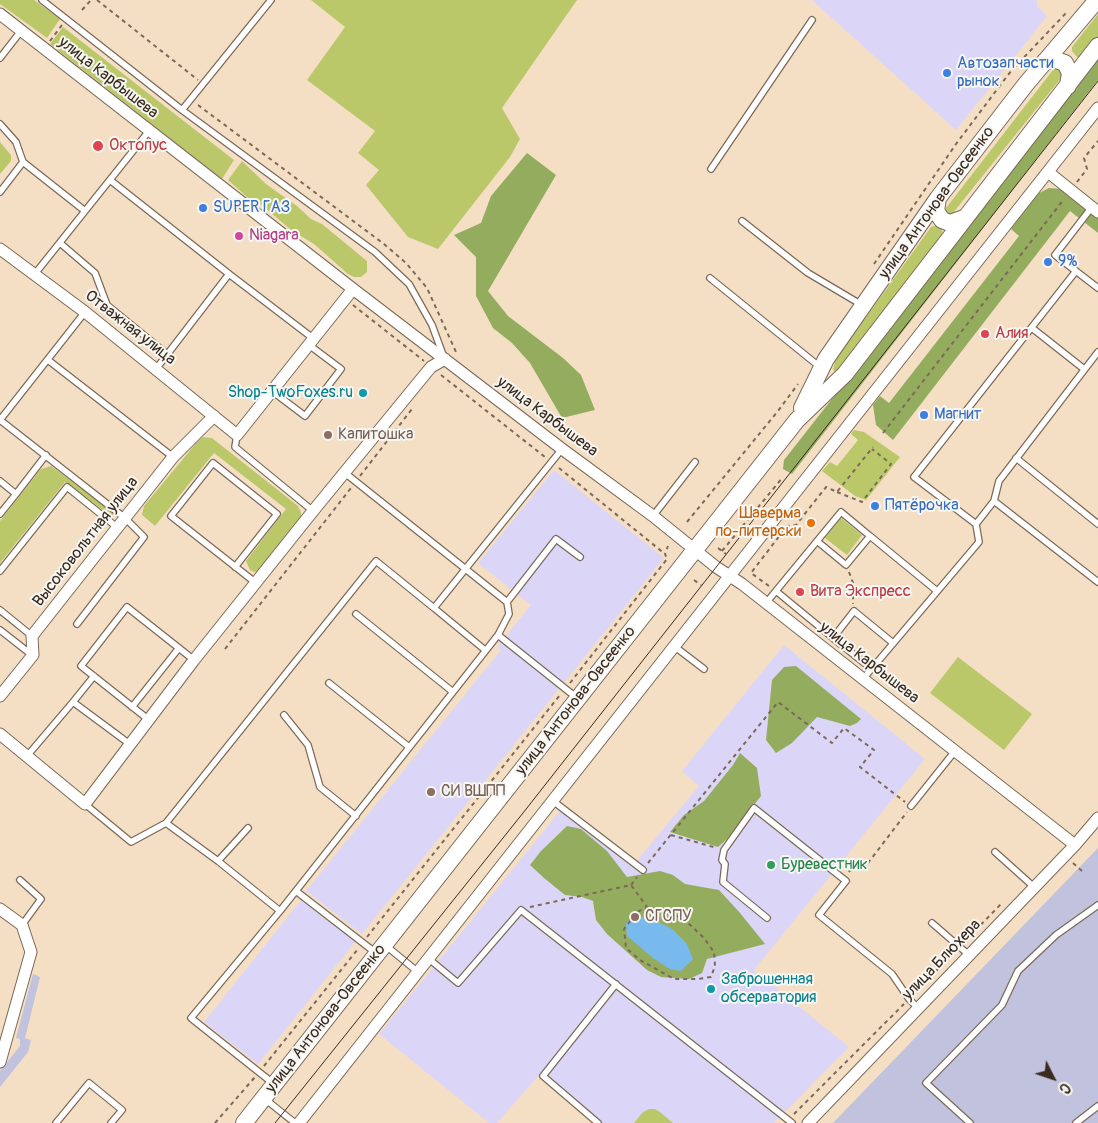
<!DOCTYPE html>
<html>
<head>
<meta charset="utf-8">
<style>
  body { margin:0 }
  #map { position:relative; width:1098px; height:1123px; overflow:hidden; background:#f4dfc5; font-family:Pangolin,sans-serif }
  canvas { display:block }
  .north { position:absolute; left:1028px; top:1053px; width:50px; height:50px; -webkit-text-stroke:4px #f6f6f2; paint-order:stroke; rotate:131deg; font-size:14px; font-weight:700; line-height:20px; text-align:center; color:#3b2a1e }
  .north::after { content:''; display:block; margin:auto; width:18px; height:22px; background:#3b2a1e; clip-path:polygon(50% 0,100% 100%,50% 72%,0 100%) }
</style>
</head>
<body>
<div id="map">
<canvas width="1098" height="1123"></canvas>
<div class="north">С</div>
</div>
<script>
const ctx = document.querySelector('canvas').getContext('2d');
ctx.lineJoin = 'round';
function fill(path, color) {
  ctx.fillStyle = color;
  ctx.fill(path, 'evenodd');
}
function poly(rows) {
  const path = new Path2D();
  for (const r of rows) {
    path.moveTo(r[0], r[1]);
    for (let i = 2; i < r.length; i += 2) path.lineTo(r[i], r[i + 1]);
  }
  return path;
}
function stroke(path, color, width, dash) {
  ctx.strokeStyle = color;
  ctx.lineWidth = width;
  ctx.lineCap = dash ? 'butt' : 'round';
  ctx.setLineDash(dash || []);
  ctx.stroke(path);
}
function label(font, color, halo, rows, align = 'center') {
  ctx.font = font + ' Pangolin,sans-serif';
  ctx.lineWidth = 4;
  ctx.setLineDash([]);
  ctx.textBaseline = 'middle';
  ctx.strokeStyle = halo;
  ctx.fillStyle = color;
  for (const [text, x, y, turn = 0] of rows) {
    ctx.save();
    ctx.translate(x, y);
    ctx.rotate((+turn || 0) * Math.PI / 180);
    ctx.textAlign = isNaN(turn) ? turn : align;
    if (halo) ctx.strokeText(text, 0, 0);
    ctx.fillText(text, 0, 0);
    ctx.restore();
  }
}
fill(poly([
  [812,0,1037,0,1037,6,1047,16,956,130],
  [554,470,664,558,362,934,306,891,501,650,497,647,531,605,478,563],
  [784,645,925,759,754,970,849,1047,774,1123,595,1123,539,1075,497,1123,489,1123,379,1034,564,806,635,863,699,786,682,771],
  [301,900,355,942,258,1064,204,1022]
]), '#dbd6f7');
fill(poly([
  [1098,848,1098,1123,833,1123],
  [33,974,40,977,25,1038,31,1040,28,1052,0,1087,0,1071,20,1046,20,1039,16,1038]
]), '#c1c2dd');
fill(poly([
  [0,0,34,0,60,19,47,38,0,4],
  [311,0,577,0,502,108,520,139,510,157,438,249,408,237,366,185,379,170,358,153,375,131,307,80,345,27],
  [1098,14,1098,37,1082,57,1077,57,1072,51,1072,47],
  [63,27,234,160,222,179,50,44],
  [1056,66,1065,73,953,213,948,216,945,213,946,208],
  [0,142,11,155,11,161,0,174],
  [242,161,266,184,297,206,311,219,322,224,367,261,367,272,361,277,354,277,348,274,314,244,291,230,263,206,247,197,228,180],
  [937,225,942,229,943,235,839,371,835,372,833,369,836,359,931,227],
  [854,430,864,432,900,457,866,500,855,496,822,471,830,462,837,466,858,440,851,434],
  [203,437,212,438,298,506,301,512,301,517,259,571,254,572,250,570,246,561,286,509,214,453,155,526,142,515,144,506,197,442],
  [51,466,114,513,112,517,65,482,0,563,0,521,41,469],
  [841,518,862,535,847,555,825,538],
  [958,657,1032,714,1004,750,930,693],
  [649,1109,655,1109,660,1112,673,1123,634,1123,643,1112]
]), '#bbc86a');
fill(poly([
  [1098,60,1098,80,792,474,783,469,784,460],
  [527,153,556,175,488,291,508,316,563,358,581,375,595,410,562,418,530,363,512,343,493,328,476,296,476,257,454,235,481,223,491,196],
  [1049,188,1061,189,1098,215,1098,233,1070,211,893,440,876,425,873,405,880,396,889,403,1019,236,1011,229,1037,194],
  [796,666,861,719,857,723,850,726,817,717,792,743,776,753,766,740,772,680,784,667],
  [740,753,757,768,761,796,728,838,718,847,670,832,684,815,704,801,733,765],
  [567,826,581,829,607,851,627,877,660,871,673,875,685,884,719,890,740,913,765,944,707,959,702,973,689,979,661,977,647,970,607,934,596,920,593,901,582,897,565,895,544,878,530,865,541,851]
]), '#94ac5e');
fill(poly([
  [634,916,652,919,672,929,687,944,693,959,681,971,670,969,653,958,627,936,626,923]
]), '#78baed');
const lane = poly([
  [42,0,182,110,375,252,409,284,432,325,443,355],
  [0,58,21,31],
  [182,110,271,0],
  [0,124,16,142,23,162,0,192],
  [23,162,85,211,34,275],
  [711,169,812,20],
  [110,180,229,274],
  [1092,207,1055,255,1098,288],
  [85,211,149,131],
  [742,221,808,273,862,305],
  [60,243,95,273,107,305,167,354],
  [1076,271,914,477,976,524,994,501,1098,582],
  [710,278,820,367],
  [1032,328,1084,369],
  [48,360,173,457],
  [156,369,229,274,314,339],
  [272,391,305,416,341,369,309,345],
  [237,435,235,447,313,511],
  [1016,458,1098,524],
  [345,473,507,602,509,614,498,635],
  [0,481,16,494,46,455],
  [994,501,999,481,1098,352],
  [0,514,16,494],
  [653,516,695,462],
  [870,536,937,591],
  [235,567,277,514,213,463,171,516,256,583],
  [0,571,67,487,118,528],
  [776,591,833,638],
  [507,602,556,539,580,557],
  [766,603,841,512,870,536,846,565,817,541],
  [434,608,485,650],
  [0,610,32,636],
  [356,614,453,692],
  [77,624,144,537,125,518,0,420,85,312],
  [0,630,32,655],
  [674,646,704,669],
  [872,669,833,638,854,611,893,643],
  [863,679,979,542,976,524],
  [329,683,409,747],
  [73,702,94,676],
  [132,707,179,648],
  [284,715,308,745,320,787,356,816],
  [149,720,81,666,127,607,194,660],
  [27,756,73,702,131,745],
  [553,801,643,870],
  [85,804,131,842,166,823,218,861,280,911,498,635,577,698],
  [911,806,955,751],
  [166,823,376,561,434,608,562,449],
  [995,852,1034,887],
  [218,861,248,828],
  [20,880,41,899,22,925],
  [296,891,376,953],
  [767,918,723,882,725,864,722,860,724,850,754,808,846,881,819,915,892,974,909,999,918,1008],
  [932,923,969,955],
  [385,945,418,972],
  [429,959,458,983,521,910,792,1123],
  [274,1084,191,1018,280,911],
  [265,1099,295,1123],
  [56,1123,89,1083,122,1110,111,1123],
  [598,1123,543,1076,616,984],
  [970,1123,926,1083,1002,1005,1018,971,1056,935,1098,905],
  [1076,1123,1098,1106]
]);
const street = poly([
  [0,14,353,289,562,449,653,516,716,567,742,584,1075,845],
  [1048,172,1098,212],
  [0,249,85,312,237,435,353,289],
  [0,696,33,655,32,636,173,457,214,416],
  [0,734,85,804,194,660,313,511,431,367,445,359],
  [0,909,22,925,31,952,0,1062],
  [299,1123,1098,108],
  [808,1123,1075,845,1098,818]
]);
const secondary = poly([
  [1045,61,1056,60,1065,63,1070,73,1068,86],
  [938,198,936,211,942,220,950,223,964,218],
  [802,408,826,359,938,198,1026,84,1097,0],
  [244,1123,797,420,845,374,1098,46]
]);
stroke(lane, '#7c6958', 8);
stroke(street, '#7c6958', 13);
stroke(secondary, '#7c6958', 18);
stroke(poly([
  [97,0,198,80],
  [82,10,91,0],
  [50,41,62,25],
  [198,105,384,244,406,263,427,288,456,352,455,355],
  [1077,182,1087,169,1084,158,1098,141],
  [874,264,956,144,1011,71,1067,12],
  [353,305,424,361],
  [441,375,545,457],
  [883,433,1064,199],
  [559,468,665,554],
  [360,476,412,409],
  [837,492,862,502,891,464,872,449],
  [687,522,778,411,798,384],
  [718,548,726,554],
  [722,551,783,477],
  [849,572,853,583,853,604],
  [694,580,701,585],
  [769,586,751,573,787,526,796,525,826,487,837,492,873,447],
  [225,649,351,488],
  [570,683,667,559,665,554,668,546],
  [671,835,717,848],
  [648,863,778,702,832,743,844,728,874,750,860,767,905,802],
  [1073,863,1082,871],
  [849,872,853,866,865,867,907,812],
  [631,885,637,877],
  [530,907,631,885,647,907,668,912,685,920,704,938,714,952,715,966,711,977,698,979,674,979,640,960,626,948,624,929,637,912,647,907],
  [367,937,560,695],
  [964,942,1001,904],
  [914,994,954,952],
  [264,1066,358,949],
  [794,1114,904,1004],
  [215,1123,255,1077]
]), '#7c6958', 2, [4, 4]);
stroke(lane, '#fff', 5.5);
stroke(street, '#fff', 11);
stroke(secondary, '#fff', 16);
stroke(poly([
  [275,1123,523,813,1098,81]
]), '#3b2a1e', 1);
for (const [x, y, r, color] of [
  [947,73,5,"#3f7fe0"],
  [98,146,6,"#e0444e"],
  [203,208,5,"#3f7fe0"],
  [239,236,5,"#d1479c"],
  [1048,262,5,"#3f7fe0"],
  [985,334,5,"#e0444e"],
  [363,393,5,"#0f9aa8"],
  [924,415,5,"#3f7fe0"],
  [328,435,5,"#8d6e63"],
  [875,506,5,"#3f7fe0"],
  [811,523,5,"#e8710a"],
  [800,592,5,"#e0444e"],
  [431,792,5,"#8d6e63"],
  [771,865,5,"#2e9e5b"],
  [635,917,5,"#8d6e63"],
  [711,989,5,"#0f9aa8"]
]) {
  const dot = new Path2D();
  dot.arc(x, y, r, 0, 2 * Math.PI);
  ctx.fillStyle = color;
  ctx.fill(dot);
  stroke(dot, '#f6f6f2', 2);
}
label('16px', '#366cbe', '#f6f6f2', [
  ["Автозапчасти",957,64],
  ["рынок",957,82],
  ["SUPER ГАЗ",213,208],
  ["9%",1058,262],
  ["Магнит",934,415],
  ["Пятёрочка",885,506]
], 'left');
label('16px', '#3b2a1e', '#f6f6f2', [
  ["улица Карбышева",108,78,38],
  ["улица Антонова-Овсеенко",937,203,-54],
  ["Отважная улица",130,328,38],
  ["улица Карбышева",547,417,37],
  ["Высоковольтная улица",86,542,-52],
  ["улица Карбышева",869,663,38],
  ["улица Антонова-Овсеенко",576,701,-52],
  ["улица Блюхера",942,960,-46],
  ["улица Антонова-Овсеенко",326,1019,-52]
]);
label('16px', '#be3a42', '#f6f6f2', [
  ["Октопус",109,146],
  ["Алия",995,334],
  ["Вита Экспресс",810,592]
], 'left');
label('16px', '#b23c85', '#f6f6f2', [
  ["Niagara",249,236]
], 'left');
label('16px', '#0d838f', '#f6f6f2', [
  ["Shop-TwoFoxes.ru",353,393],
  ["Заброшенная",721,980,"left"],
  ["обсерватория",721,998,"left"]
], 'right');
label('16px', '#785e54', '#f6f6f2', [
  ["Капитошка",338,435],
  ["СИ ВШПП",441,792],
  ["СГСПУ",645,917]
], 'left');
label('16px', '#c56008', '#f6f6f2', [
  ["Шаверма",801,514],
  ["по-питерски",801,532]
], 'right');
label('16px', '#27864d', '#f6f6f2', [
  ["Буревестник",781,865]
], 'left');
</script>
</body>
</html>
